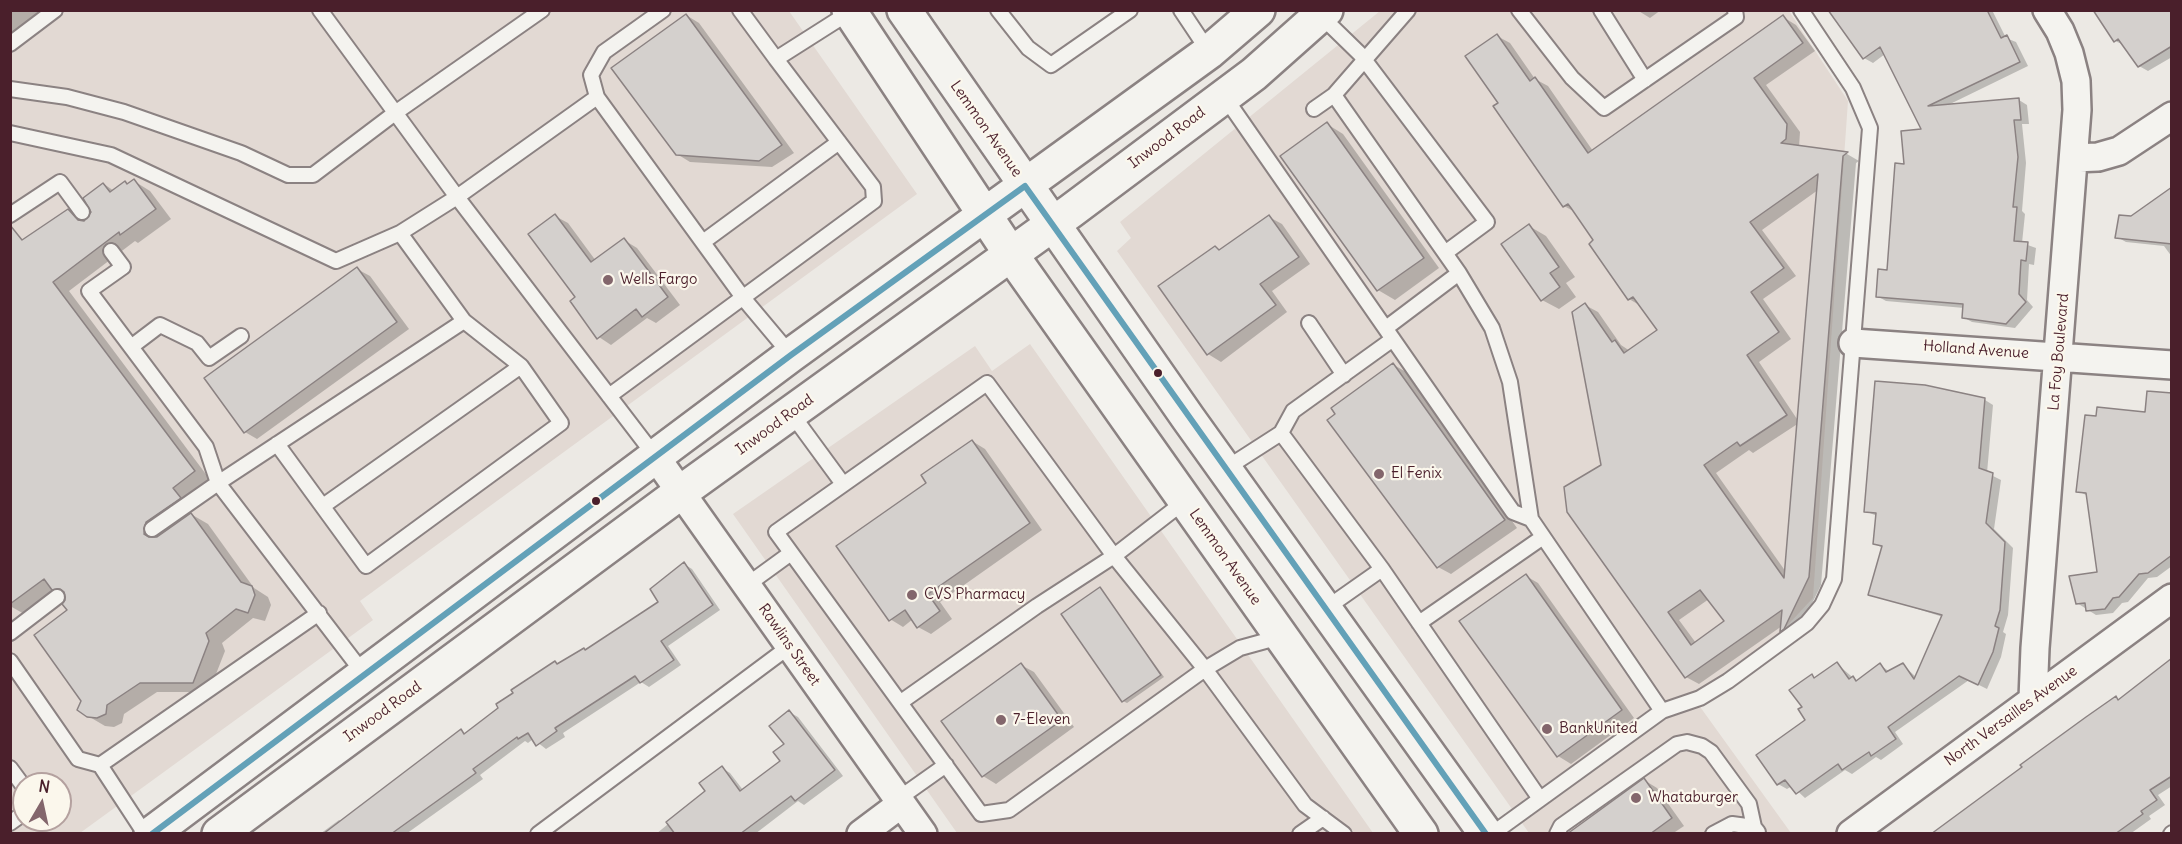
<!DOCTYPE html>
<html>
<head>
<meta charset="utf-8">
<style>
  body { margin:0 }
  #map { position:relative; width:2182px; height:844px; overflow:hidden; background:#ece9e4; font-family:Delius,sans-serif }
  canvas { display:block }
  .frame { position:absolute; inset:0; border:12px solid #4a1f2b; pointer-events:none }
  .north { position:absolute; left:12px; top:772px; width:60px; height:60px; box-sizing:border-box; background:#fbf7ec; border:2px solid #b4a19f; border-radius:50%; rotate:9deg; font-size:16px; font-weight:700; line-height:24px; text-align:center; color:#4a1f2b }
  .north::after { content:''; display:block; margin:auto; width:21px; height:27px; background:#83666c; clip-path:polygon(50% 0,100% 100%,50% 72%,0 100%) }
</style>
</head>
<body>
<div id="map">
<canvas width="2182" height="844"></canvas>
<div class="frame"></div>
<div class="north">N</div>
</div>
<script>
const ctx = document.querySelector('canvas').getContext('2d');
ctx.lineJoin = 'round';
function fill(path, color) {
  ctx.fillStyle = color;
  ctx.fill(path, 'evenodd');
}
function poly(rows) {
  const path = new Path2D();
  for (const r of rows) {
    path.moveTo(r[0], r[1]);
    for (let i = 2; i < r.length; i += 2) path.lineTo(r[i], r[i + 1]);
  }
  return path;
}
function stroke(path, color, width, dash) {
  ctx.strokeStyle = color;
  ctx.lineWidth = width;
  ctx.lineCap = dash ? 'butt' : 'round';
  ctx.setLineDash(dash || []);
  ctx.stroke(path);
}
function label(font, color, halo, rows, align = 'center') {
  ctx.font = font + ' Delius,sans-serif';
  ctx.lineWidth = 4.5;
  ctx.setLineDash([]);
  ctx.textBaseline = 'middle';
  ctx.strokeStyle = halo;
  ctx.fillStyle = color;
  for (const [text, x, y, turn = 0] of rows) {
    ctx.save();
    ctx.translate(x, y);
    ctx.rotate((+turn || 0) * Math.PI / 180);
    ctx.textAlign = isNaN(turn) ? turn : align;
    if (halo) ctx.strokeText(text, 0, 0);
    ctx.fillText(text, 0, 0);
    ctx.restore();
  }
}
fill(poly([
  [10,11,789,11,917,194,360,601,373,620,80,833,11,833],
  [24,784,60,784,60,820,24,820],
  [1380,11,1789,11,1848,101,1813,598,1773,641,1693,697,1791,833,1529,833,1117,251,1131,238,1120,222],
  [1030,344,1373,833,957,833,733,514,975,346,992,371]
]), '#e2d9d3');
fill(poly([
  [10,10,47,10,10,36],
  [1637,10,1661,10,1650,18],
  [1832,10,1992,10,2006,38,2016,42,2028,66,1946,106,2019,100,2027,105,2029,124,2022,124,2026,163,2022,211,2025,214,2022,243,2036,248,2034,265,2029,264,2027,300,2033,307,2015,328,1972,322,1963,317,1964,308,1886,301,1877,296,1888,272,1905,165,1924,130,1885,54,1873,63,1864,58],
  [2095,10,2172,10,2172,57,2148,71,2139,66,2124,45,2115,41],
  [686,15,699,23,794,153,772,167,690,162,677,154],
  [1783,17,1796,25,1815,51,1766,85,1800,132,1799,147,1847,154,1859,161,1856,163,1821,585,1796,636,1794,638,1781,631,1782,626,1699,684,1686,677,1602,466,1585,305,1598,312,1621,345,1630,351,1659,330,1641,306,1629,299,1591,244,1595,241,1577,213,1564,206,1500,103,1497,36,1510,43,1535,79,1548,86,1593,151],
  [1818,190,1799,422,1759,362,1791,339,1763,299,1796,276,1762,230],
  [1799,423,1786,572,1716,473,1749,450,1753,453],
  [1709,599,1726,622,1696,643,1679,620],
  [1327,124,1343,134,1439,268,1395,300,1378,290],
  [134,181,150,191,171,219,138,243,135,241,69,291,211,481,189,498,196,508,189,513,208,524,254,588,268,597,271,605,265,621,253,618,222,643,225,651,209,692,157,692,124,714,122,723,114,727,105,726,88,716,82,701,66,596,57,591,26,615,10,606,10,245,20,238,23,240,68,210,88,221,104,184,114,191,125,183,129,185],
  [2172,186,2172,257,2164,246,2126,242,2117,237],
  [555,216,568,223,596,261,624,240,637,248,680,305,656,323,647,318,611,345,599,337,577,298],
  [1269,217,1282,224,1310,264,1272,291,1287,312,1221,362,1208,354,1160,286,1215,248,1221,251],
  [1529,226,1546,236,1575,277,1566,283,1576,297,1559,309,1542,300],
  [357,269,370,276,409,329,257,439,245,432],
  [1394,365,1406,372,1517,528,1451,574,1438,567],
  [2172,395,2172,566,2157,577,2148,578,2128,602,2122,603,2113,613,2096,615,2077,603,2071,577,2099,574,2088,496,2078,491,2098,418,2146,413],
  [1985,400,1993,405,1987,473,2001,480,1994,529,2013,548,2008,615,2003,632,2006,634,2001,657,1987,689,1969,680,1895,732,1903,744,1881,760,1876,757,1852,774,1845,770,1805,798,1792,786,1787,789,1778,784,1807,720,1804,707,1812,676,1816,678,1837,664,1857,681,1880,665,1890,672,1903,665,1916,677,1943,617,1870,594,1883,548,1875,544,1877,516,1865,511],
  [972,441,985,449,1042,530,940,602,952,619,931,634,918,627,913,619,903,627,890,619,928,483],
  [684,564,692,569,720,610,668,646,681,665,649,687,641,682,563,733,565,737,546,749,533,739,528,743,525,741,480,775,483,779,406,834,320,834,339,820,341,821,461,731,466,734,555,662,559,665,586,651,660,603],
  [1526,576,1538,583,1634,718,1571,764,1558,756,1461,621],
  [1100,589,1164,677,1127,703,1123,701],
  [2172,660,2172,786,2158,795,2165,805,2149,816,2151,819,2130,834,1933,834,2116,698,2120,700],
  [1021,665,1034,672,1074,727,996,784,983,776],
  [789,712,798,717,843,776,804,805,798,801,755,834,656,834,707,792,722,768,730,773,743,790,782,761],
  [1644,780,1657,788,1684,826,1672,834,1577,834]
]), '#0003');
const building = poly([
  [1828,10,1987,10,2001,38,2007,35,2020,62,1928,106,2019,98,2021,120,2014,120,2018,157,2013,207,2017,207,2014,241,2028,242,2026,261,2021,260,2019,294,2026,302,2006,324,1962,318,1963,304,1876,297,1878,269,1887,270,1895,163,1904,164,1901,131,1921,129,1880,47,1863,59,1828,10],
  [2093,10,2172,10,2172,46,2138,67,2118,39,2114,42,2093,10],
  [686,14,782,145,759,161,676,155,611,68,686,14],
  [1783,15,1803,43,1754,78,1787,124,1786,139,1781,143,1848,152,1843,156,1809,577,1784,629,1780,632,1782,610,1685,678,1567,512,1564,487,1601,465,1572,312,1585,303,1612,342,1615,340,1624,353,1657,330,1633,297,1628,300,1589,244,1593,240,1571,208,1568,204,1563,207,1493,106,1498,103,1465,56,1497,34,1530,81,1535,77,1588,153,1783,15],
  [1818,174,1805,325,1784,578,1704,465,1737,442,1740,446,1787,415,1747,355,1779,332,1751,292,1784,268,1750,222,1818,174],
  [1700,590,1724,621,1691,645,1668,612,1700,590],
  [1327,122,1424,258,1377,291,1280,156,1327,122],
  [134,179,156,209,120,235,119,232,53,282,195,471,173,488,181,498,146,522,144,534,149,537,157,537,191,513,241,582,252,586,255,595,248,613,236,609,206,633,209,641,193,683,140,683,107,705,106,714,97,718,87,717,77,710,81,701,34,635,67,610,62,604,65,600,64,592,60,589,52,590,44,579,10,604,10,225,22,240,68,209,78,220,84,221,91,212,83,198,103,183,110,192,125,181,127,184,134,179],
  [2172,187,2172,244,2115,238,2119,215,2131,216,2172,187],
  [555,214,591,262,624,238,668,297,642,317,636,309,597,339,570,301,575,297,528,234,555,214],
  [1269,215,1299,257,1260,284,1276,305,1207,355,1158,286,1215,246,1219,250,1269,215],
  [1529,224,1559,267,1550,273,1560,287,1541,301,1501,244,1529,224],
  [357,267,397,322,244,433,204,378,357,267],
  [1393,363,1505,520,1437,568,1327,420,1335,414,1331,408,1393,363],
  [1875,381,1925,385,1985,398,1979,468,1993,473,1986,523,2005,542,2000,610,1995,626,1999,628,1993,652,1978,685,1959,676,1888,727,1896,739,1871,756,1869,752,1842,770,1838,764,1796,794,1785,780,1777,785,1756,755,1805,720,1798,709,1802,707,1789,690,1812,674,1814,678,1837,662,1849,679,1853,676,1856,681,1880,663,1886,672,1903,663,1914,679,1942,615,1868,595,1882,546,1873,544,1876,513,1864,512,1875,381],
  [2147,391,2172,393,2172,555,2148,573,2139,574,2119,597,2113,598,2105,609,2086,611,2085,603,2076,604,2069,576,2097,572,2086,493,2076,492,2085,415,2096,416,2097,407,2145,412,2147,391],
  [972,440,1030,523,928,594,940,611,917,628,905,610,889,621,836,546,926,483,921,475,972,440],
  [684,562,713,605,661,641,674,660,640,683,635,676,555,728,557,731,536,746,528,733,518,739,517,737,473,769,476,773,391,834,323,834,461,729,464,734,498,708,496,704,513,693,511,690,555,661,557,664,584,648,585,650,658,602,650,589,684,562],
  [1526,574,1622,710,1557,757,1459,621,1526,574],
  [1100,587,1161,675,1122,702,1061,614,1100,587],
  [2172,658,2172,776,2150,790,2157,800,2141,811,2143,814,2115,834,1931,834,2022,767,2020,765,2086,717,2116,696,2118,700,2172,658],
  [1021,663,1062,720,982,777,941,721,1021,663],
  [789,710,835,770,795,801,791,796,740,834,675,834,666,822,705,791,699,783,722,766,740,791,780,761,773,752,784,744,769,726,789,710],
  [1644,778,1672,818,1650,834,1567,834,1644,778]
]);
fill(building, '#d4d0cd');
stroke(building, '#8b8282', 1.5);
const service = poly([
  [320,10,457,197,400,233,464,321,218,483,364,674],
  [740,10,776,59],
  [998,10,1028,48,1051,65,1130,10],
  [1181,10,1209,52],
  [1519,10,1572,78,1604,108,1736,17,1735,10],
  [1601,10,1645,80],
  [1321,16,1360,54,1487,222,1445,253],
  [10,44,55,10],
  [10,89,67,97,124,112,241,153,288,175,313,175,395,113,542,10],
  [1334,95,1459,273,1492,328,1510,382,1531,519,1662,711,1492,834],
  [1224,96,1513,512,1531,519],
  [597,97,591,75,604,52,663,10],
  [1314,109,1334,95,1408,10],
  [10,133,111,155,336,261,400,233],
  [10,215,60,182,82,212],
  [703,242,839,142],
  [111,251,123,267,89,291,206,447,218,483,152,529],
  [1309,323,1344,375],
  [1386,328,1459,273],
  [131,347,160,325,197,343,209,358,241,336],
  [609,396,874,201,873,187,776,59,850,12],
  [791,413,843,484],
  [1281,433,1293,411,1393,339],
  [277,444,366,566,561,423,521,366,464,321],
  [655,456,457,197,597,97,744,299,791,355],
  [1225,469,1281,433,1382,569],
  [1185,501,1114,556,987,383,776,532,981,814,1009,810,1205,669,1240,648,1280,637],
  [323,506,521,366],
  [747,585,791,553],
  [1325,609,1382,569,1540,799],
  [1419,623,1543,537],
  [10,633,57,597],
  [10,661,78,759,100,765],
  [901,702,1037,606,1114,556,1205,669,1305,805,1344,834],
  [1662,711,1700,698,1728,681,1807,623,1822,605,1834,579,1870,128,1853,88,1801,10],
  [10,768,24,787],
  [898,799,946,765],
  [10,823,24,813],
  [145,834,100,765,319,613],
  [538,834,790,646],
  [1300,834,1323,818],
  [1557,834,1561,826,1677,744,1687,742,1702,746,1711,752,1749,804,1754,827],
  [1713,834,1732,824,1754,827,1758,832],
  [2171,834,2172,833]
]);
const minor = poly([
  [2074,158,2098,157,2119,151,2172,116],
  [1853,343,2172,365],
  [655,456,923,834],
  [2033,699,2035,648,2077,110,2076,81,2069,53,2060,31,2047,10],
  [861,834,901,804],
  [1851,834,2172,598]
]);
const secondary = poly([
  [849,10,1010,253,1421,834],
  [904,10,1188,418,1486,834],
  [151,834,791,355,1209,52,1258,10],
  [219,834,681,492,1071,211,1254,74,1326,10]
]);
stroke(service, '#8b8282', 18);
stroke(minor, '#8b8282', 32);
stroke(secondary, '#8b8282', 38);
stroke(service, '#f4f3ef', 14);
stroke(minor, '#f4f3ef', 27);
stroke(secondary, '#f4f3ef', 33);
stroke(poly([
  [152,834,791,355,1025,186,1486,834]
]), '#63a1b8', 6);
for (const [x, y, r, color] of [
  [608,280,6,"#83666c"],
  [1158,373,5,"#4a1f2b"],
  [1379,474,6,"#83666c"],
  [596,501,5,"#4a1f2b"],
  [912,595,6,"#83666c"],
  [1001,720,6,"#83666c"],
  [1547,729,6,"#83666c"],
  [1636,798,6,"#83666c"]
]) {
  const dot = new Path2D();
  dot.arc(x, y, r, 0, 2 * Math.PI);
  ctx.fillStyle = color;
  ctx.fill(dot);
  stroke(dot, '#fbf7ec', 2);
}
label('15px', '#4a1f2b', '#fbf7ec', [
  ["Lemmon Avenue",986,129,55],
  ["Inwood Road",1167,138,-37],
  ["Holland Avenue",1976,350,4],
  ["La Foy Boulevard",2059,352,-85],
  ["Inwood Road",775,425,-36],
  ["Lemmon Avenue",1225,557,55],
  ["Rawlins Street",789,645,55],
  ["Inwood Road",383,712,-36],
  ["North Versailles Avenue",2011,716,-36]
]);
label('15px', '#4a1f2b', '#fbf7ec', [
  ["Wells Fargo",620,280],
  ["El Fenix",1391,474],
  ["CVS Pharmacy",924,595],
  ["7-Eleven",1013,720],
  ["BankUnited",1559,729],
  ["Whataburger",1648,798]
], 'left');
</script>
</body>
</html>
